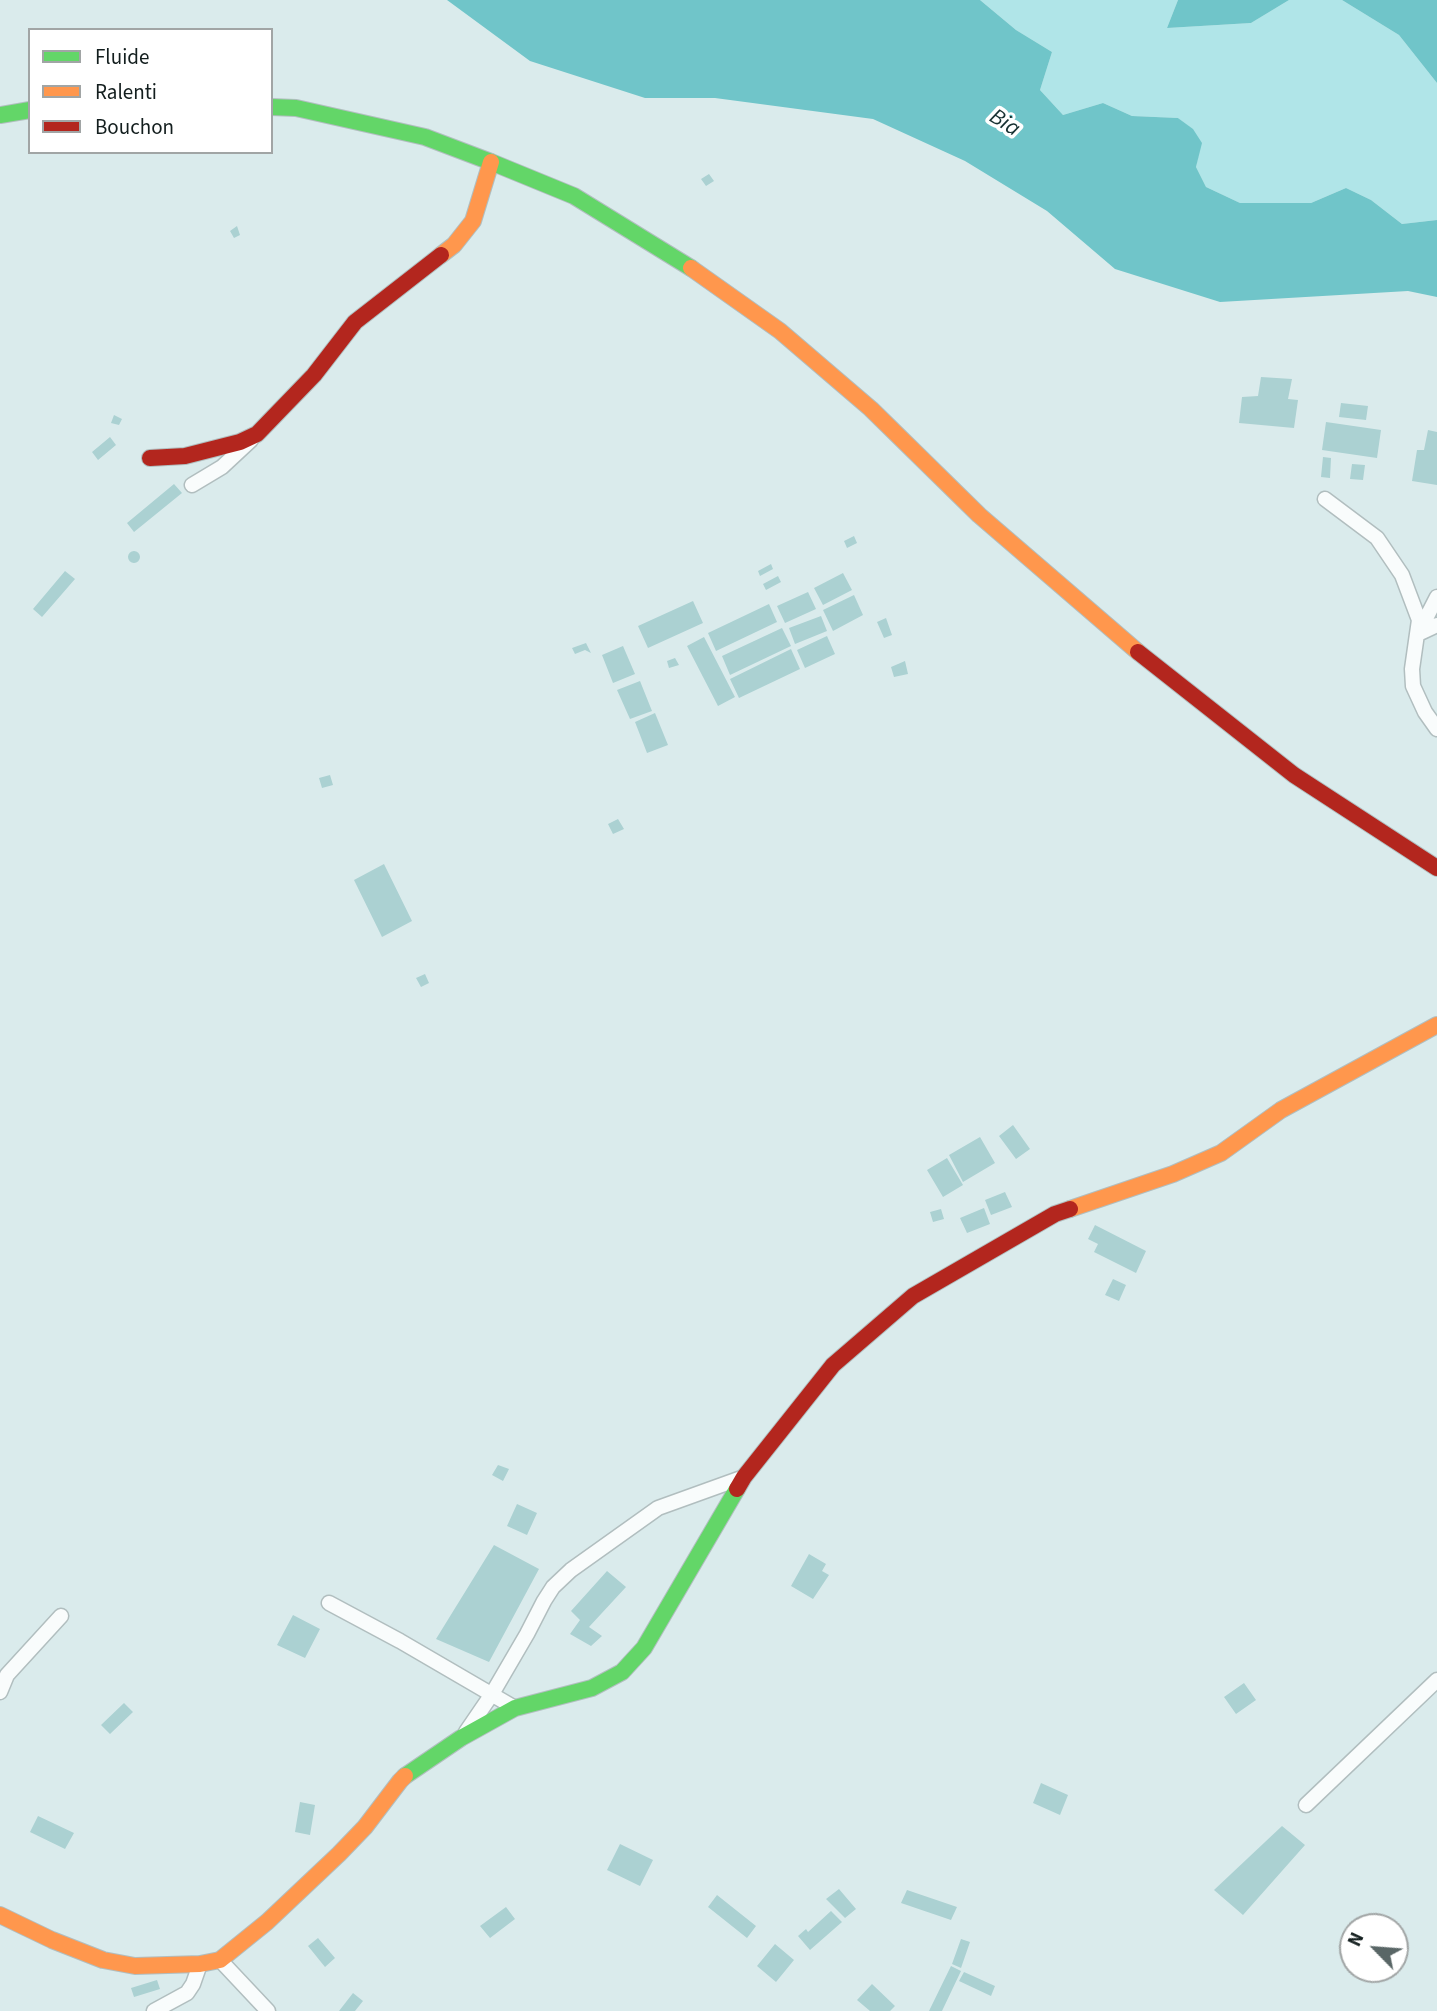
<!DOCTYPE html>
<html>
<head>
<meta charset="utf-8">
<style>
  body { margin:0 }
  #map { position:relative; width:1437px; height:2011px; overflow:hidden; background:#daebec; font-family:"Source Sans 3",sans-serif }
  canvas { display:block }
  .legend { position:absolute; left:28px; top:28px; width:245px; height:126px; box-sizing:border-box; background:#fff; border:2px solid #a1a5a5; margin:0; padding:9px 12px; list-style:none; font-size:21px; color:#131e1e }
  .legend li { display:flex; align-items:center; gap:14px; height:35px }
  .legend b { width:35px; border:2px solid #a1a5a5 }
  .north { position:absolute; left:1339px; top:1913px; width:70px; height:70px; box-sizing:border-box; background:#fff; border:2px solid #a1a5a5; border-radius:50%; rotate:295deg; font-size:19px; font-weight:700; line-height:28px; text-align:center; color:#131e1e }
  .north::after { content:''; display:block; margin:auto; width:24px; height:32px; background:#596666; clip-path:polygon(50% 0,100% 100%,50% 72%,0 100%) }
</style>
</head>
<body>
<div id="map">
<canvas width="1437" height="2011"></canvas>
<ul class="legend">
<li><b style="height:9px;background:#63d668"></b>Fluide</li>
<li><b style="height:9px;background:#ff974d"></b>Ralenti</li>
<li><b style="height:9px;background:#b3261e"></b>Bouchon</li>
</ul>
<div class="north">N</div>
</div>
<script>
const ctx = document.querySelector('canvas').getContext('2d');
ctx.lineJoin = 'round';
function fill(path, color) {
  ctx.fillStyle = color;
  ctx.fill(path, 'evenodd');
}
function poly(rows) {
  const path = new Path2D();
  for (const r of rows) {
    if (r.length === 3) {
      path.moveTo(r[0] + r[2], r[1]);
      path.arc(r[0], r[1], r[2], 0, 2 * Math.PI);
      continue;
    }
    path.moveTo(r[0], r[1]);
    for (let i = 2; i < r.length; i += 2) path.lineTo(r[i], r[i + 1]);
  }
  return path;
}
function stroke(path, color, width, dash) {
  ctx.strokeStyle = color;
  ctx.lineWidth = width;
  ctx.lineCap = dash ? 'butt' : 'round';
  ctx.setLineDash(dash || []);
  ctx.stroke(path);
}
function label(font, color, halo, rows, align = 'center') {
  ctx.font = font + ' "Source Sans 3",sans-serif';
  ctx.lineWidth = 7;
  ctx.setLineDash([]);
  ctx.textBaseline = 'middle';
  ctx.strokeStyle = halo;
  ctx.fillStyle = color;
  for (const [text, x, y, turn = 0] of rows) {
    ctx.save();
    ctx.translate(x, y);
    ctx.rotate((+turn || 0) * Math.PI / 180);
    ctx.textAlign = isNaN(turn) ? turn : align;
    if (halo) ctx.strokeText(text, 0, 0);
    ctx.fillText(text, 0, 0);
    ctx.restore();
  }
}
fill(poly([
  [980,0,1178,0,1167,28,1251,23,1289,0,1342,0,1399,35,1437,83,1437,220,1402,224,1371,200,1346,188,1311,203,1240,203,1206,187,1196,167,1201,143,1192,129,1178,118,1132,116,1103,103,1063,115,1040,90,1052,52,1016,30]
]), '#b0e5e8');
fill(poly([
  [447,0,980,0,1016,30,1052,52,1040,90,1063,115,1103,103,1132,116,1178,118,1193,129,1202,143,1196,167,1206,187,1240,203,1311,203,1346,188,1371,200,1402,224,1437,220,1437,297,1408,291,1220,302,1115,269,1047,211,965,161,873,119,715,98,645,98,530,61],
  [1178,0,1289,0,1251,23,1167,28],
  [1342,0,1437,0,1437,83,1399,35]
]), '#70c5c9');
fill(poly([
  [709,174,714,181,706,186,701,179],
  [237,226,240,235,234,238,230,231],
  [1261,377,1292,379,1288,399,1298,400,1294,428,1239,423,1242,397,1258,396],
  [1341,403,1368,406,1366,420,1339,417],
  [114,415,122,419,119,425,111,423],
  [1326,422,1381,430,1377,458,1322,450],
  [1428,430,1437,432,1437,485,1412,481,1417,450,1424,450],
  [110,437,116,445,98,460,92,452],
  [1323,457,1331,458,1330,478,1321,477],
  [1352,464,1365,465,1363,480,1350,479],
  [174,484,182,493,134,532,127,523],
  [854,536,857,543,847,548,844,541],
  [134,557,6],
  [771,564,773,569,760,576,758,571],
  [65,571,75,579,42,617,33,609],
  [843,573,852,590,823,605,814,588],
  [778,576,781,582,766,590,763,584],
  [808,592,816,609,785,623,777,606],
  [854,595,863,615,833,631,823,610],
  [693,601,703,623,648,648,638,626],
  [769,604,777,622,716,651,708,633],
  [821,616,827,631,795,644,789,628],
  [886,618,892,635,884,638,877,622],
  [782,628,791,646,730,675,722,656],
  [827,636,835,654,805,668,797,650],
  [704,637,735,697,718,706,687,646],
  [586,643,591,653,585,650,575,654,572,648],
  [623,646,635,674,613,683,602,655],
  [791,649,800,669,739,698,730,679],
  [675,658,679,665,669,668,667,661],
  [905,661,908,674,894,677,891,667],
  [640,681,652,711,630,719,617,690],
  [655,713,668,745,647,753,635,722],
  [330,775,333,785,322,788,319,778],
  [618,819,624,829,613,834,608,824],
  [384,864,412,921,382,937,354,880],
  [425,974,429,983,421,987,416,978],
  [1013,1125,1030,1149,1016,1159,999,1136],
  [980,1137,995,1163,963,1182,949,1155],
  [947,1158,963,1185,943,1197,927,1170],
  [1005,1192,1012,1207,991,1215,985,1200],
  [984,1208,990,1224,967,1233,960,1218],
  [941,1209,944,1219,933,1222,930,1212],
  [1095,1225,1146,1251,1136,1273,1094,1252,1098,1244,1088,1239],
  [1113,1279,1126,1285,1119,1301,1105,1295],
  [498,1465,509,1469,503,1481,492,1475],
  [517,1504,537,1513,527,1535,507,1526],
  [494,1545,539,1569,489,1662,436,1639],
  [809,1554,826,1564,822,1571,829,1575,813,1599,791,1586],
  [607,1571,626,1587,589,1627,602,1636,591,1646,570,1634,580,1620,571,1611],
  [293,1615,320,1629,305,1658,277,1645],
  [1244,1683,1256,1700,1236,1714,1224,1697],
  [124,1703,133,1712,110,1734,101,1725],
  [1041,1783,1068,1795,1060,1815,1033,1803],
  [300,1802,315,1805,310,1835,295,1832],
  [38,1816,74,1833,65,1849,30,1832],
  [1282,1826,1305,1845,1243,1915,1214,1890],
  [620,1844,653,1860,640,1886,607,1870],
  [839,1889,856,1909,845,1918,826,1899],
  [907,1890,957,1907,951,1920,901,1903],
  [717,1895,756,1926,747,1938,708,1907],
  [506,1907,515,1919,490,1938,480,1926],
  [831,1911,842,1922,810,1950,798,1936,806,1929,808,1932],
  [318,1938,335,1958,325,1967,308,1946],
  [961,1939,970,1942,961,1968,952,1964],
  [775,1944,794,1960,776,1982,757,1966],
  [951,1966,961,1971,942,2011,929,2011],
  [964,1972,995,1986,991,1996,959,1981],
  [157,1980,160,1989,134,1997,131,1988],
  [872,1984,895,2006,890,2011,870,2011,857,2000],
  [353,1993,363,2001,355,2011,339,2011]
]), '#abd1d2');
const street = poly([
  [192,485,222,467,251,440],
  [1325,499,1377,538,1402,575,1419,620,1412,669,1413,686,1425,712,1437,729],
  [1420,630,1437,597],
  [1418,634,1437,625],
  [329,1603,400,1641,515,1708],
  [0,1692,7,1675,61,1616],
  [466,1732,492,1694,527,1634,544,1601,553,1587,571,1570,658,1508,744,1477],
  [1306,1805,1437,1680],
  [220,1960,268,2011],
  [154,2011,187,1993,193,1984,200,1964]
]);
const fast = poly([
  [271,107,296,108,425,137,491,162,574,196,691,268],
  [0,115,30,110],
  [405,1776,461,1738,515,1708,592,1688,622,1672,644,1648,737,1489]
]);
const slow = poly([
  [441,255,454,245,473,221,491,162],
  [691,268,780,331,871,409,979,515,1138,652],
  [1070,1209,1173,1174,1221,1153,1281,1110,1437,1025],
  [0,1915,52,1940,103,1960,135,1966,200,1964,220,1960,267,1922,339,1854,365,1827,400,1781,405,1776]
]);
const jam = poly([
  [150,458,185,456,240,442,257,434,314,375,355,322,441,255],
  [1138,652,1294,775,1437,868],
  [737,1489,744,1477,833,1365,913,1296,1055,1214,1070,1209]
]);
stroke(street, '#b1bebf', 17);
stroke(fast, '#b1bebf', 18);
stroke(slow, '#b1bebf', 18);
stroke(jam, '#b1bebf', 18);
stroke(street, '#f9fcfc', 14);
stroke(fast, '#63d668', 16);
stroke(slow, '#ff974d', 16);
stroke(jam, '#b3261e', 16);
label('italic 23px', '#173031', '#fff', [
  ["Bia",1004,124,32]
]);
</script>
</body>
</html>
